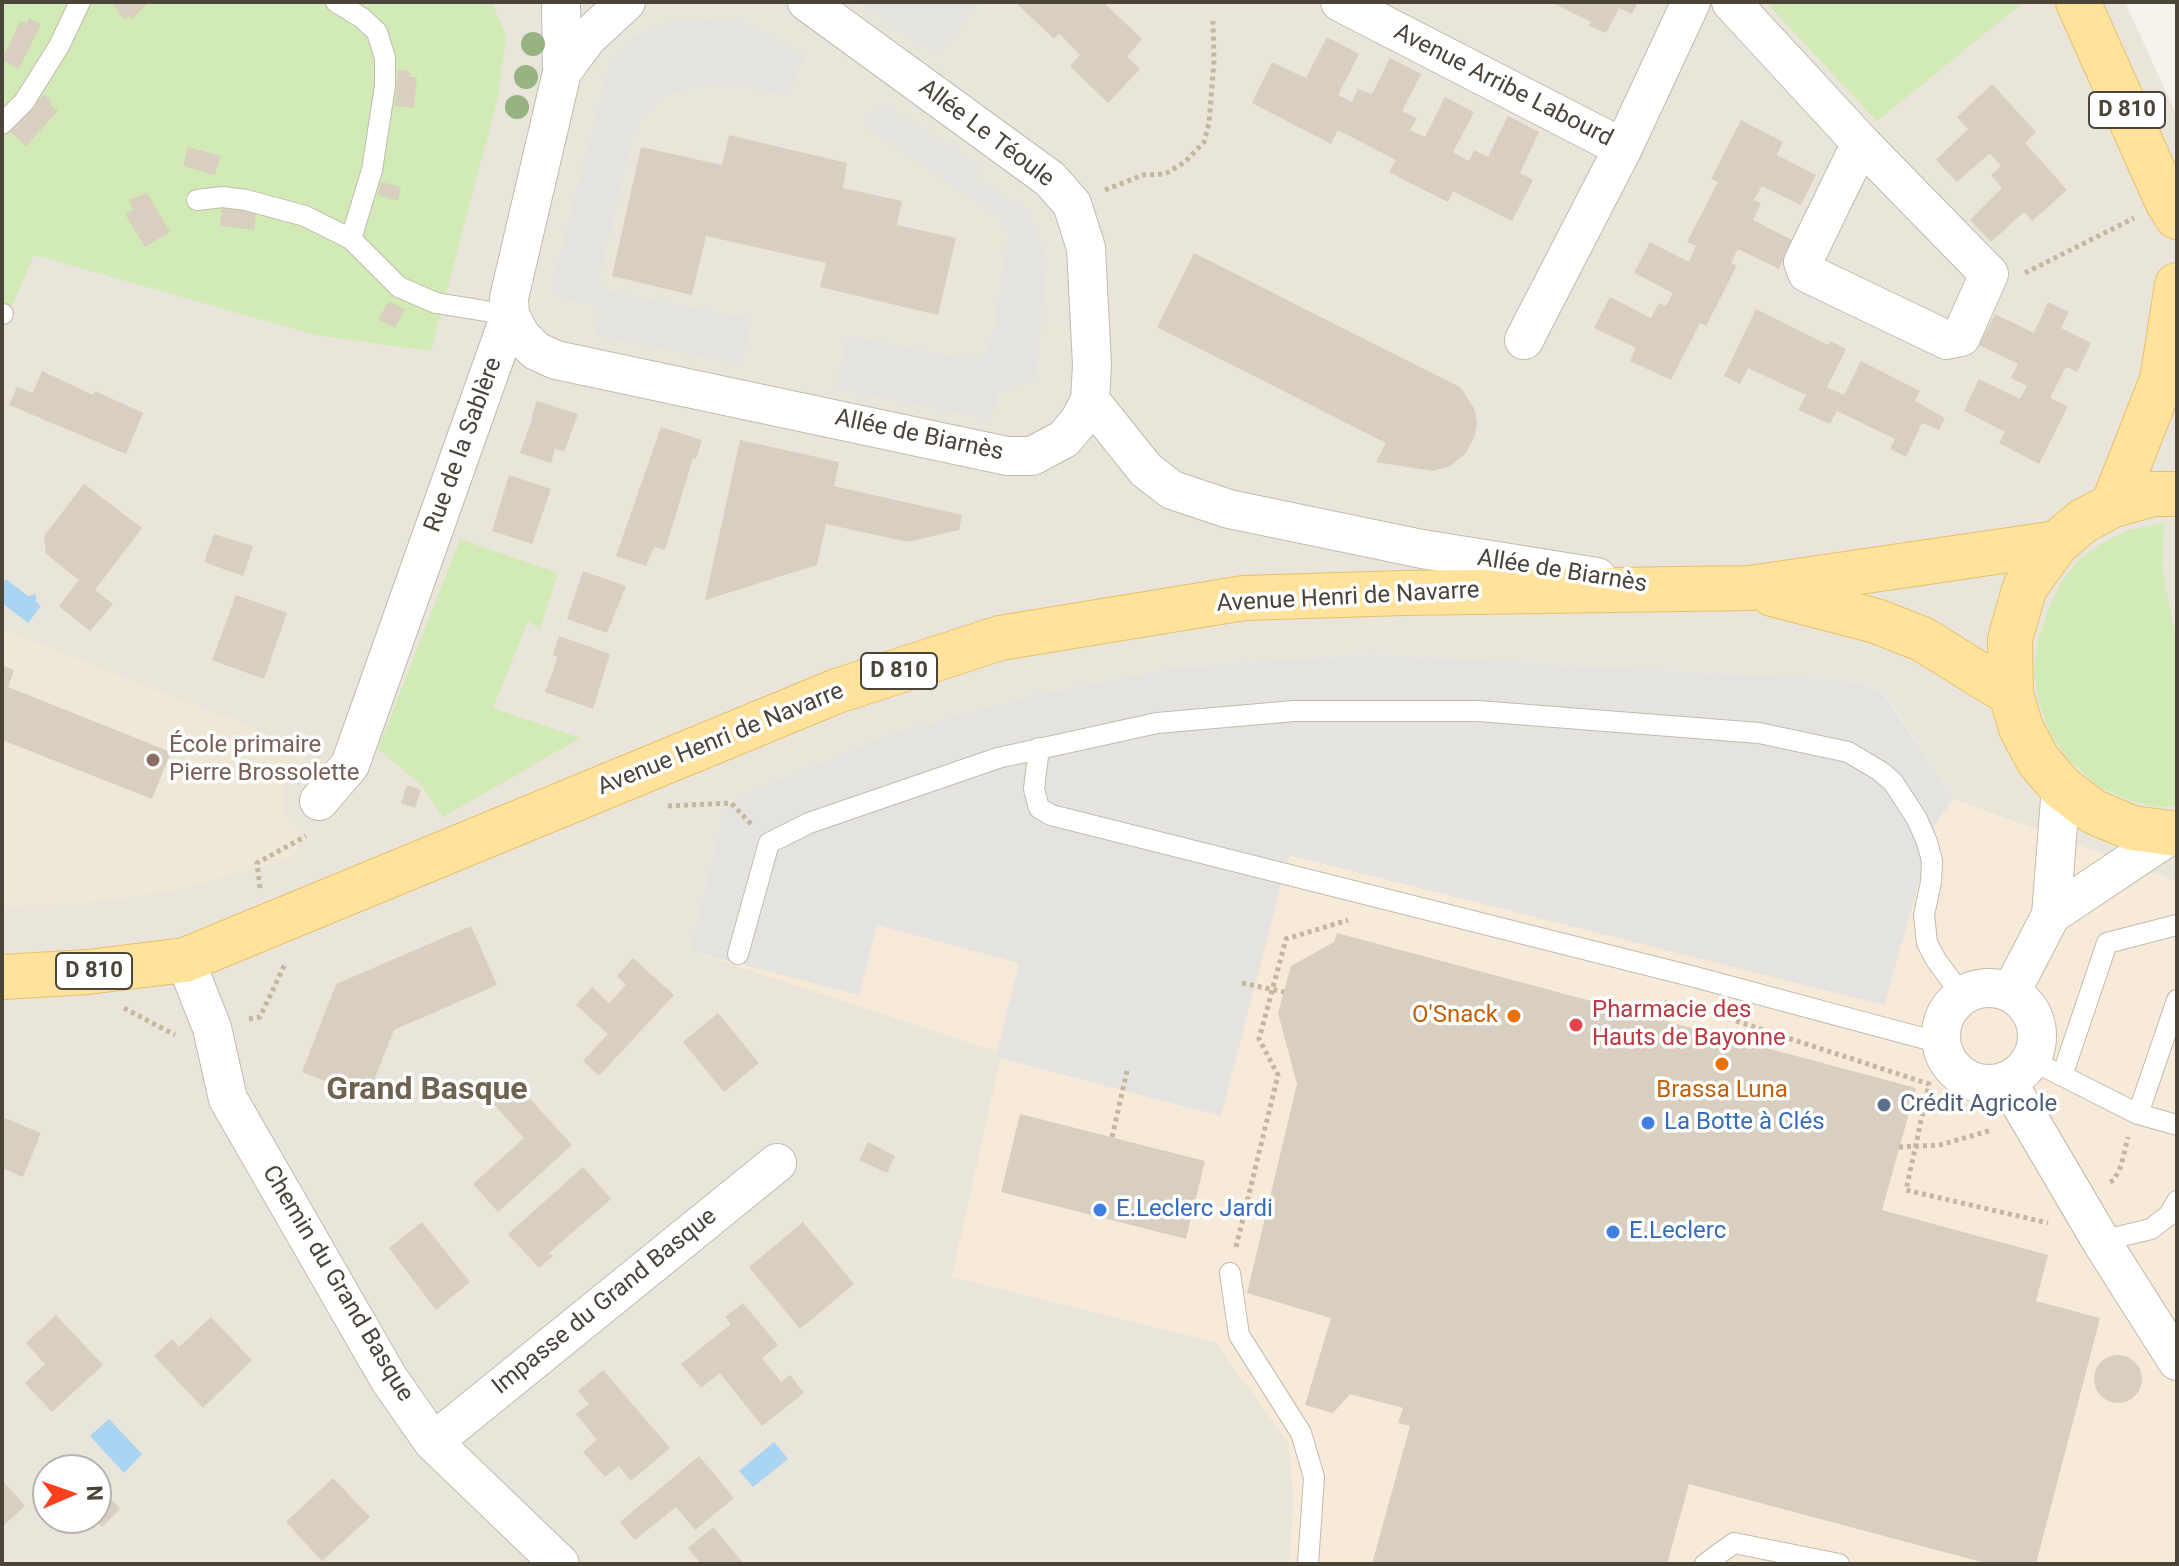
<!DOCTYPE html>
<html>
<head>
<meta charset="utf-8">
<style>
  body { margin:0 }
  #map { position:relative; width:2179px; height:1566px; overflow:hidden; background:#f6f3ec; font-family:Roboto,sans-serif }
  canvas { display:block }
  .frame { position:absolute; inset:0; border:4px solid #4b4439; pointer-events:none }
  .north { position:absolute; left:32px; top:1454px; width:80px; height:80px; box-sizing:border-box; background:#fff; border:2px solid #b7b4b0; border-radius:50%; rotate:88deg; font-size:22px; font-weight:700; line-height:32px; text-align:center; color:#4b4439 }
  .north::after { content:''; display:block; margin:auto; width:28px; height:36px; background:#fc3f1d; clip-path:polygon(50% 0,100% 100%,50% 72%,0 100%) }
</style>
</head>
<body>
<div id="map">
<canvas width="2179" height="1566"></canvas>
<div class="frame"></div>
<div class="north">N</div>
</div>
<script>
const ctx = document.querySelector('canvas').getContext('2d');
ctx.lineJoin = 'round';
function fill(path, color) {
  ctx.fillStyle = color;
  ctx.fill(path, 'evenodd');
}
function poly(rows) {
  const path = new Path2D();
  for (const r of rows) {
    if (r.length === 3) {
      path.moveTo(r[0] + r[2], r[1]);
      path.arc(r[0], r[1], r[2], 0, 2 * Math.PI);
      continue;
    }
    path.moveTo(r[0], r[1]);
    for (let i = 2; i < r.length; i += 2) path.lineTo(r[i], r[i + 1]);
  }
  return path;
}
function stroke(path, color, width, dash) {
  ctx.strokeStyle = color;
  ctx.lineWidth = width;
  ctx.lineCap = dash ? 'butt' : 'round';
  ctx.setLineDash(dash || []);
  ctx.stroke(path);
}
function label(font, color, halo, rows, align = 'center') {
  ctx.font = font + ' Roboto,sans-serif';
  ctx.lineWidth = 7;
  ctx.setLineDash([]);
  ctx.textBaseline = 'middle';
  ctx.strokeStyle = halo;
  ctx.fillStyle = color;
  for (const [text, x, y, turn = 0] of rows) {
    ctx.save();
    ctx.translate(x, y);
    ctx.rotate((+turn || 0) * Math.PI / 180);
    ctx.textAlign = isNaN(turn) ? turn : align;
    if (halo) ctx.strokeText(text, 0, 0);
    ctx.fillText(text, 0, 0);
    ctx.restore();
  }
}
fill(poly([
  [2,2,2125,2,2177,116,2177,882,1953,799,1886,695,1858,681,1372,654,1185,666,1002,1053,952,1277,1215,1341,1288,1442,1294,1500,1289,1564,2,1564],
  [48,1470,96,1470,96,1518,48,1518]
]), '#eae5da');
fill(poly([
  [1372,654,1858,681,1885,695,1953,799,2177,882,2177,1564,1289,1564,1294,1500,1288,1442,1215,1342,952,1277,1002,1053,690,951,723,815,740,796,893,733,1039,694,1185,666]
]), '#f7ead8');
fill(poly([
  [2,629,311,751,287,782,281,799,286,818,301,834,294,857,177,890,73,905,2,906]
]), '#efe8d6');
fill(poly([
  [2,2,492,2,506,36,498,97,431,351,315,335,34,255,2,329],
  [1766,2,2024,2,1877,121],
  [2164,523,2162,567,2177,645,2177,806,2155,807,2128,800,2098,786,2066,757,2049,730,2039,702,2034,672,2038,640,2047,612,2061,583,2079,560,2104,542,2128,530],
  [460,539,558,573,540,629,528,621,493,708,580,738,443,817,422,786,378,749]
]), '#d2eab5');
fill(poly([
  [858,2,981,2,937,55],
  [707,21,741,22,805,56,787,95,754,88,703,85,670,94,651,105,634,131,598,279,603,291,751,319,742,364,596,335,601,307,552,295,554,278,609,67,632,38,672,22],
  [880,103,980,166,974,176,1028,212,1047,259,1036,379,997,392,991,419,836,388,847,336,970,360,985,353,993,336,1009,234,1001,217,864,125],
  [1372,654,1858,681,1885,695,1953,799,1936,823,1884,1005,1289,855,1221,1116,996,1057,1019,963,877,925,859,995,690,951,723,815,740,796,893,733,1039,694,1185,666]
]), '#e5e3e0');
fill(poly([
  [6,579,28,596,36,594,36,601,41,606,28,623,2,603,2,585],
  [109,1419,142,1454,124,1473,90,1436],
  [774,1442,788,1459,753,1487,739,1471]
]), '#a9d4f2');
fill(poly([
  [116,2,149,2,131,20,129,16,124,19,113,4],
  [1015,2,1103,2,1142,39,1127,57,1140,69,1108,103,1070,66,1080,55,1059,33,1054,39],
  [1551,2,1638,2,1632,14,1619,8,1606,33,1589,26,1591,22],
  [29,18,41,24,19,69,2,60,20,21,27,23],
  [1327,37,1359,54,1338,95,1352,102,1358,89,1372,94,1390,58,1421,74,1402,111,1417,118,1410,130,1425,137,1445,97,1474,112,1453,152,1469,161,1474,150,1488,157,1508,116,1539,132,1520,173,1533,180,1512,221,1453,191,1448,202,1418,187,1389,172,1396,160,1338,130,1331,144,1252,103,1272,62,1306,78],
  [398,70,410,71,410,77,417,77,414,108,395,106],
  [1992,84,2036,132,2025,143,2067,190,2032,221,2024,212,1991,242,1970,220,2002,188,1991,175,2001,166,1990,153,1957,182,1936,160,1968,129,1957,117],
  [44,94,52,102,50,105,58,111,26,146,10,132],
  [1741,120,1783,142,1777,155,1816,175,1801,205,1762,186,1754,200,1761,203,1753,220,1792,240,1779,269,1738,249,1731,263,1737,265,1721,297,1706,326,1700,323,1671,380,1630,361,1636,348,1594,328,1610,297,1651,318,1659,303,1666,306,1673,293,1634,273,1650,242,1689,262,1696,246,1687,242,1718,182,1711,179],
  [729,135,847,163,843,188,902,201,897,225,956,238,938,315,820,287,826,263,706,236,692,295,612,276,641,147,722,165],
  [188,147,221,156,215,175,183,166],
  [381,182,401,187,398,201,378,195],
  [147,193,170,232,145,247,125,214,133,209,128,200],
  [222,208,256,212,254,230,220,226],
  [1194,253,1460,387,1474,408,1477,422,1475,435,1466,453,1450,466,1433,471,1376,462,1386,443,1157,327],
  [389,301,405,309,395,328,378,319],
  [2048,302,2069,312,2061,328,2091,343,2077,372,2066,367,2050,398,2068,406,2039,464,1999,443,2005,432,1964,411,1979,379,2020,399,2027,386,2011,378,2018,364,1979,345,1995,314,2034,333],
  [1756,309,1828,345,1831,341,1846,349,1827,387,1844,395,1861,361,1920,391,1915,401,1945,418,1939,430,1922,423,1906,457,1890,449,1895,439,1837,411,1830,424,1798,410,1806,395,1748,368,1740,384,1724,376],
  [42,371,93,395,95,391,143,413,126,454,9,405,17,387,33,393],
  [537,401,578,414,564,452,555,449,551,463,520,453,533,417,531,417],
  [661,427,702,440,696,459,693,458,665,550,654,547,646,566,616,556],
  [740,440,839,462,834,486,962,515,959,530,908,542,826,524,817,565,705,600],
  [509,475,551,489,532,544,492,531],
  [84,484,142,528,95,590,113,604,90,631,59,606,79,580,46,554,44,536],
  [214,534,253,546,243,576,204,562],
  [583,571,626,586,607,633,567,619],
  [236,595,287,613,264,679,212,660],
  [559,636,610,654,593,709,545,692,558,657,553,655],
  [2,665,14,670,8,687,171,752,152,799,2,740],
  [407,785,421,790,415,808,401,803],
  [471,926,497,985,394,1030,367,1098,302,1072,336,984],
  [1337,933,1916,1088,1882,1210,2048,1255,2036,1301,2100,1318,2036,1564,1989,1564,1689,1484,1667,1564,1372,1564,1410,1426,1398,1423,1403,1408,1350,1394,1333,1413,1305,1405,1331,1318,1247,1293,1297,1084,1278,1013,1291,966,1334,942],
  [633,958,674,995,599,1076,583,1061,608,1034,576,1005,592,987,609,1003,626,985,617,976],
  [718,1013,759,1063,724,1092,683,1042],
  [511,1078,572,1145,498,1212,473,1184,524,1138,489,1099],
  [1020,1114,1205,1161,1186,1239,1001,1192],
  [2,1117,41,1133,23,1177,2,1168],
  [868,1142,895,1156,887,1173,859,1160],
  [583,1167,611,1199,549,1253,553,1256,539,1268,508,1234],
  [422,1222,470,1282,436,1310,389,1248],
  [803,1222,854,1284,800,1329,749,1267],
  [743,1303,778,1345,762,1358,781,1382,790,1375,804,1393,762,1426,720,1373,701,1388,681,1364,731,1324,725,1317],
  [56,1315,103,1365,52,1412,25,1383,45,1364,26,1343],
  [211,1317,252,1360,203,1408,154,1356,172,1339,179,1347],
  [2118,1379,24],
  [603,1370,670,1448,631,1481,619,1466,605,1477,583,1452,597,1440,576,1414,589,1404,578,1391],
  [699,1456,734,1498,695,1530,676,1507,635,1540,620,1522],
  [333,1478,370,1517,322,1561,286,1522],
  [2,1480,25,1506,2,1527],
  [98,1485,120,1509,102,1527,94,1518],
  [713,1527,744,1564,701,1564,688,1548]
]), '#d8cfc1');
const lane = poly([
  [336,2,362,18,377,32,385,58,385,86,372,170,351,239],
  [2,124,24,102,59,46,80,2],
  [197,200,223,197,246,200,305,216,351,239,399,287,436,303,510,315],
  [2,314,3,314],
  [1039,748,1034,789,1039,808,1051,815,1691,976,1941,1043],
  [738,954,769,843,809,823,998,758,1157,723,1294,711,1478,711,1759,733,1848,752,1880,771,1893,782,1917,819,1927,842,1932,861,1931,882,1924,915,1927,943,1936,960,1962,995],
  [2031,1060,2138,1114,2177,1125],
  [2062,1076,2107,943,2177,925],
  [2138,1114,2177,1000],
  [2101,1241,2151,1229,2169,1215,2177,1201],
  [1230,1273,1239,1335,1301,1433,1314,1477,1308,1564],
  [1705,1564,1734,1543,1839,1564]
]);
const street = poly([
  [1340,2,1623,148],
  [1731,2,1861,143,1989,274,1961,337,1947,340,1807,273,1803,262,1861,143],
  [562,72,587,38,626,2],
  [510,315,521,336,536,351,556,360,1007,456,1032,456,1064,439,1079,421,1090,400,1092,365,1086,248,1072,204,1050,179,807,2],
  [1524,340,1623,148,1691,2],
  [1090,400,1146,470,1172,490,1229,509,1422,549,1597,577],
  [319,801,350,765,510,315,509,298,562,72,561,2],
  [2051,915,2172,834],
  [185,960,212,1028,228,1099,389,1379,433,1442,560,1564],
  [1989,1036,48],
  [2011,992,2051,915,2061,787],
  [2007,1081,2101,1241,2177,1361],
  [433,1442,777,1163]
]);
const primary = poly([
  [2078,2,2167,201,2177,217],
  [2177,494,2153,494,2113,505,2083,521,2057,543,2025,587,2010,639,2011,694,2021,728,2038,760,2061,787,2094,812,2132,828,2177,834],
  [2113,505,2162,380,2177,285],
  [1772,594,1876,621,1922,639,2011,694],
  [2,977,88,972,185,960,837,691,1000,638,1244,598,1403,593,1750,588,2057,543]
]);
stroke(lane, '#c2bbae', 22);
stroke(street, '#c2bbae', 40);
stroke(primary, '#e6c16a', 46);
stroke(poly([
  [1105,190,1143,175,1165,174,1185,162,1204,142,1209,123,1214,61,1213,21],
  [2025,273,2134,218],
  [668,806,731,803,752,825],
  [260,888,257,863,306,836],
  [1242,983,1284,992],
  [124,1008,175,1035],
  [249,1019,260,1017,285,964],
  [1662,1020,1668,998],
  [1736,1021,1929,1084,1906,1190,2048,1223],
  [1112,1137,1127,1071],
  [1899,1147,1940,1145,1992,1130],
  [2110,1182,2114,1180,2121,1166,2128,1137],
  [1236,1247,1278,1075,1259,1039,1286,939,1348,920]
]), '#c4b79f', 5, [4, 4]);
stroke(lane, '#fff', 20);
stroke(street, '#fff', 38);
stroke(primary, '#ffe39c', 44);
ctx.fillStyle = '#97b381';
for (const [x, y] of [
  [533,44],
  [526,77],
  [517,107]
]) {
  ctx.beginPath();
  ctx.arc(x, y, 12, 0, 2 * Math.PI);
  ctx.fill();
}
for (const [x, y, r, color] of [
  [153,760,8,"#8d6e63"],
  [1514,1016,8,"#e8710a"],
  [1576,1025,8,"#e0444e"],
  [1722,1064,8,"#e8710a"],
  [1884,1105,8,"#5c6f8a"],
  [1648,1123,8,"#3f7fe0"],
  [1100,1210,8,"#3f7fe0"],
  [1613,1232,8,"#3f7fe0"]
]) {
  const dot = new Path2D();
  dot.arc(x, y, r, 0, 2 * Math.PI);
  ctx.fillStyle = color;
  ctx.fill(dot);
  stroke(dot, '#fff', 3);
}
for (const [x, y, w] of [
  [2127,110,76],
  [899,671,76],
  [94,971,76]
]) {
  const box = new Path2D();
  box.roundRect(x - w / 2, y - 18, w, 36, 6);
  ctx.fillStyle = '#fff';
  ctx.fill(box);
  stroke(box, '#4b4439', 2);
}
label('bold 22px', '#4b4439', null, [
  ["D 810",2127,110],
  ["D 810",899,671],
  ["D 810",94,971]
]);
label('24px', '#4b4439', '#fff', [
  ["Avenue Arribe Labourd",1503,86,27],
  ["Allée Le Téoule",986,134,37],
  ["Allée de Biarnès",919,436,12],
  ["Rue de la Sablère",464,445,-70],
  ["Allée de Biarnès",1562,572,9],
  ["Avenue Henri de Navarre",1348,598,-3],
  ["Avenue Henri de Navarre",721,740,-22],
  ["Chemin du Grand Basque",337,1284,59],
  ["Impasse du Grand Basque",605,1302,-39]
]);
label('24px', '#785e54', '#fff', [
  ["École primaire",169,746],
  ["Pierre Brossolette",169,774]
], 'left');
label('24px', '#be3a42', '#fff', [
  ["Pharmacie des",1592,1011],
  ["Hauts de Bayonne",1592,1039]
], 'left');
label('24px', '#c56008', '#fff', [
  ["O'Snack",1498,1016],
  ["Brassa Luna",1722,1091,"center"]
], 'right');
label('24px', '#4e5e75', '#fff', [
  ["Crédit Agricole",1900,1105]
], 'left');
label('24px', '#366cbe', '#fff', [
  ["La Botte à Clés",1664,1123],
  ["E.Leclerc Jardi",1116,1210],
  ["E.Leclerc",1629,1232]
], 'left');
label('bold 32px', '#6e6250', '#fff', [
  ["Grand Basque",427,1091]
]);
</script>
</body>
</html>
